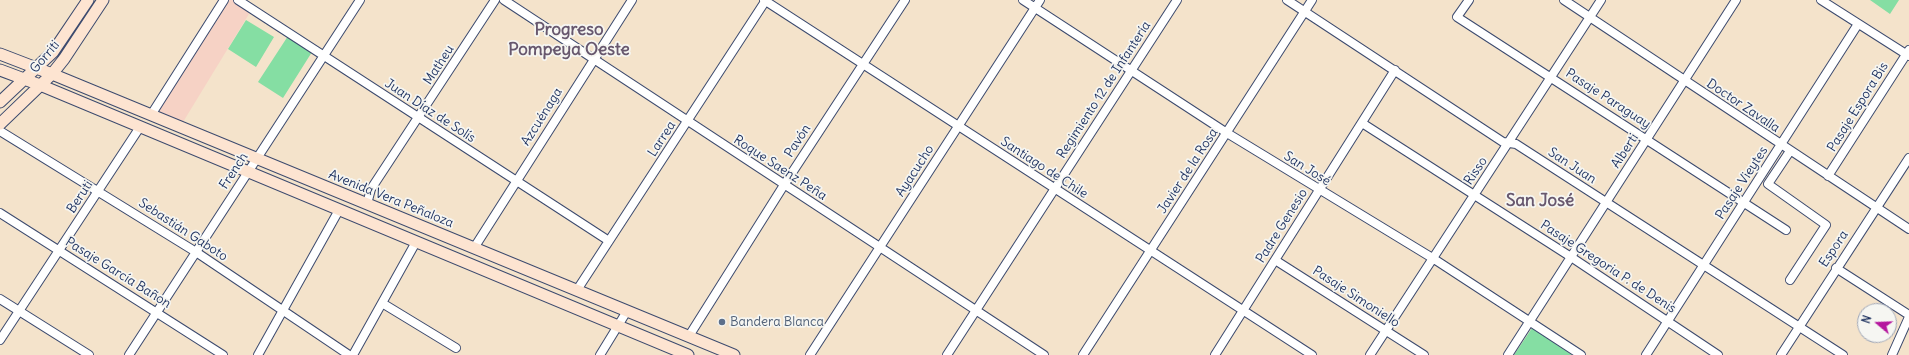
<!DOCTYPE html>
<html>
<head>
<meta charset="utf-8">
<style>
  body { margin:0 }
  #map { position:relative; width:1909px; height:355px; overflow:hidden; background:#f4e3cb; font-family:Delius,sans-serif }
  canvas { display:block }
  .north { position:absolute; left:1857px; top:303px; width:40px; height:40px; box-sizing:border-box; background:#f6f6f2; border:1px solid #9ea6b7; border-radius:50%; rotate:289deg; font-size:11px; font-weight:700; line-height:16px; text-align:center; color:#1b2f5e }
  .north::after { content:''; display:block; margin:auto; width:14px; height:18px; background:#b5179e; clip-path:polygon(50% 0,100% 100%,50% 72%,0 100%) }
</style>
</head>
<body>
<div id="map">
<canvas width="1909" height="355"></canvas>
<div class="north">N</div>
</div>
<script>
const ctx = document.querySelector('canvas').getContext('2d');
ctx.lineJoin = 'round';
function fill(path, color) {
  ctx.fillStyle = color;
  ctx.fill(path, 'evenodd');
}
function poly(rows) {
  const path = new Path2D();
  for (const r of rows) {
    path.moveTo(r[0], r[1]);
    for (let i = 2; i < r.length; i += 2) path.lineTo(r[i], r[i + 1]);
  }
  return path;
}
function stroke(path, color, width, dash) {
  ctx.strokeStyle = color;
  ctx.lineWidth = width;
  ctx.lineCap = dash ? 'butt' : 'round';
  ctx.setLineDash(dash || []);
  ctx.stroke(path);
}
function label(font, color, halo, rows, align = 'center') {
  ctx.font = font + ' Delius,sans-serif';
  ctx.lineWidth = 3.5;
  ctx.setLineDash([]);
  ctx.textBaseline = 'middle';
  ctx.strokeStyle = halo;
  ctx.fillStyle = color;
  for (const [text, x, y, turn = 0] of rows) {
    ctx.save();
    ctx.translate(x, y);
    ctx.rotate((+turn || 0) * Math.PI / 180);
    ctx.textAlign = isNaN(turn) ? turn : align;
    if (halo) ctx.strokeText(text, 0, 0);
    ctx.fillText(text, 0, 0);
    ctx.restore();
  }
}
fill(poly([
  [224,0,238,0,252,9,180,127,151,115]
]), '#f6d2c5');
fill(poly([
  [1870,0,1899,0,1890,14],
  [246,20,274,37,256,67,228,49],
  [288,36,312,52,283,98,258,82],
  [1532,328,1572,355,1514,355]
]), '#85dea3');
const street = poly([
  [238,0,609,241],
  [504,0,1044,355],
  [764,0,1312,355],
  [1023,0,1227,133,1434,259,1581,355],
  [1287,0,1503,142,1516,144,1843,355],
  [1469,0,1457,17,1786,230],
  [1564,0,1909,229],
  [1821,0,1909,56],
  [151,115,224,0],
  [1362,123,1571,257,1718,355],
  [0,131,196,252,349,355],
  [1828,176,1909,50],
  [367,204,371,189,495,0],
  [0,213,223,355],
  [474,248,632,0],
  [1275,260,1424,355],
  [1836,268,1909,315],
  [1790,280,1826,225,1768,184,1790,151],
  [577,290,766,0],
  [0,299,89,355],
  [382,303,456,348],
  [689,336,784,185,905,0],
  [0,340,140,127],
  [129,355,360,0],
  [258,355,339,210],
  [353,355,416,242],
  [600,355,627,311],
  [810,355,1040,0],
  [947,355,1177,0],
  [1083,355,1312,0],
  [1215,355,1395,70],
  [1370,355,1601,0],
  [1508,355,1736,0],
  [1646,355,1858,24],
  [1781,355,1909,158],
  [1892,355,1909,317]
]);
const secondary = poly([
  [0,54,52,74,734,355],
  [0,70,40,85,688,355],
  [0,102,53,52,88,0],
  [0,124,52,74,64,59,103,0]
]);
stroke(street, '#3c4a6e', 10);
stroke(secondary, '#3c4a6e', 13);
stroke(street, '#fff', 8);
stroke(secondary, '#fde4d1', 11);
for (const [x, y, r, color] of [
  [722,322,4,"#5c6f8a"]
]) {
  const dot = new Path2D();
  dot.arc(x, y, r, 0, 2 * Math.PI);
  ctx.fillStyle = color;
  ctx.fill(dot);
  stroke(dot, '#f6f6f2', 1.5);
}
label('13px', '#1b2f5e', '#f6f6f2', [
  ["Gorriti",45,57,-50],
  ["Matheu",439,65,-57],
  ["Regimiento 12 de Infantería",1104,90,-57],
  ["Pasaje Paraguay",1608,99,33],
  ["Doctor Zavalla",1743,106,34],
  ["Pasaje Espora Bis",1858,107,-58],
  ["Juan Díaz de Solís",430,111,33],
  ["Azcuénaga",542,117,-58],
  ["Larrea",662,139,-57],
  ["Pavón",798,141,-57],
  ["Alberti",1625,151,-57],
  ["San Juan",1572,166,33],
  ["Roque Saenz Peña",780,168,33],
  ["Santiago de Chile",1044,168,33],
  ["San José",1307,169,32],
  ["French",234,171,-57],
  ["Ayacucho",915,171,-57],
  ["Javier de la Rosa",1188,171,-57],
  ["Risso",1476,171,-56],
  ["Pasaje Vieytes",1742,183,-57],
  ["Beruti",80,197,-57],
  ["Avenida Vera Peñaloza",391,199,22],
  ["Padre Genesio",1282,226,-58],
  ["Sebastián Gaboto",183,230,33],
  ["Espora",1834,249,-56],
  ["Pasaje Gregoria P. de Denis",1608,267,33],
  ["Pasaje García Bañon",118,273,32],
  ["Pasaje Simoniello",1356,297,33]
]);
label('13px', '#4e5e75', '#f6f6f2', [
  ["Bandera Blanca",730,322]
], 'left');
label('bold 17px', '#68586e', '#f6f6f2', [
  ["Progreso",569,30],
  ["Pompeya Oeste",569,50],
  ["San José",1540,201]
]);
</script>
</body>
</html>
